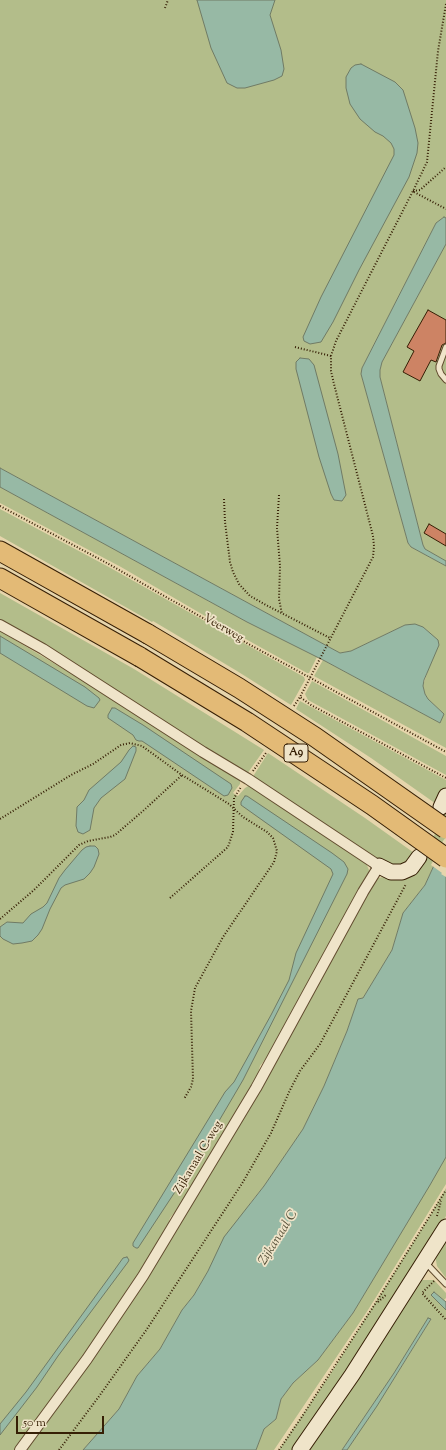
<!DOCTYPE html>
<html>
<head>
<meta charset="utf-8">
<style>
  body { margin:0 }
  #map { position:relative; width:446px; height:1450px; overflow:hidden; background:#e6d5ac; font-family:"Sorts Mill Goudy",serif }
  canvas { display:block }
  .scale { position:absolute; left:16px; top:1416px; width:88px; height:18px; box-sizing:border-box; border:2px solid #361f05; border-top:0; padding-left:5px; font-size:12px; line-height:14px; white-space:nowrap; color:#361f05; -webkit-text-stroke:3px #efe4c9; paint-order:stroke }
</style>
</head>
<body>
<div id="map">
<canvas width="446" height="1450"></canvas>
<div class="scale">50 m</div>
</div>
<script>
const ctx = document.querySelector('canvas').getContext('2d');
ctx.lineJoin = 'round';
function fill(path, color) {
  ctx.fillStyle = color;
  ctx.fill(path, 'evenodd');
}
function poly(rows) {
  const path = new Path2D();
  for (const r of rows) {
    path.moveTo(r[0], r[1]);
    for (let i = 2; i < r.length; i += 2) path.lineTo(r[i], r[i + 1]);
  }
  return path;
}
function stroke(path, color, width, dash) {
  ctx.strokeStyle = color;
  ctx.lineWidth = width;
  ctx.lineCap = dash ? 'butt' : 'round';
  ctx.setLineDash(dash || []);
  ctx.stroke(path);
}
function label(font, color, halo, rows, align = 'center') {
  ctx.font = font + ' "Sorts Mill Goudy",serif';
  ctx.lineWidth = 3.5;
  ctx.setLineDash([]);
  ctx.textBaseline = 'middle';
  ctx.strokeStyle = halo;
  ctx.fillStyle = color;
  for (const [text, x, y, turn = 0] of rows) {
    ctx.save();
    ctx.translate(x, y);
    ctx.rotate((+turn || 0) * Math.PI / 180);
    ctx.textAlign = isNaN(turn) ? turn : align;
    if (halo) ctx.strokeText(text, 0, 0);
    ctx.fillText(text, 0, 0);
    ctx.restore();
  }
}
fill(poly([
  [0,0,446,0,446,218,444,217,436,223,362,368,361,374,408,543,411,547,446,566,446,748,314,676,323,660,440,723,444,714,428,699,425,694,423,686,437,640,423,627,405,625,351,651,340,653,0,468],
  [446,244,446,561,425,549,423,545,380,377,380,370,382,362],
  [0,487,247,622,317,657,309,673,307,673,224,627,121,567,0,503],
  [0,509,107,566,304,677,305,680,291,705,237,671,153,621,152,622,0,536],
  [0,593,134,669,264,750,247,774,0,623],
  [0,631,122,704,240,779,240,784,233,793,238,796,245,788,250,785,366,863,369,870,369,875,272,1051,260,1066,257,1079,182,1203,170,1218,167,1229,112,1319,16,1450,0,1450],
  [312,681,446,756,446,775,308,700,305,694],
  [300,701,446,780,446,787,439,806,371,758,296,709],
  [268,753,365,818,417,855,404,865,384,865,252,778],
  [446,811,446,838,425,885,403,913,392,950,363,998,358,999,347,1031,324,1086,303,1129,264,1186,251,1202,208,1271,194,1295,182,1310,160,1349,137,1376,119,1409,83,1450,23,1450,90,1361,373,882,377,878,384,877,400,879,419,867],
  [446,1157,446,1184,368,1310,274,1450,256,1450,264,1429,276,1419,281,1399,293,1383,318,1360,353,1313],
  [446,1188,446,1216,433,1238,293,1450,279,1450,331,1373,430,1216],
  [446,1236,446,1278,437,1266,435,1255],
  [421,1280,434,1280,446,1293,446,1298,444,1300,434,1292,431,1295,446,1310,446,1450,347,1450,399,1371,431,1319,428,1318,394,1373,342,1450,310,1450]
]), '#b3bd8a');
const water = poly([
  [197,0,275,0,270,15,281,50,284,69,282,76,274,80,245,88,237,88,227,83,211,48,197,0],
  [361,64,395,82,403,90,415,128,418,143,417,153,409,177,359,270,333,322,321,342,310,344,304,341,303,337,321,297,394,155,394,149,391,143,383,136,375,132,360,119,350,104,346,88,346,77,351,68,355,65,361,64],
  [444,217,446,218,446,244,382,362,380,370,380,377,423,545,425,549,446,561,446,566,411,547,408,543,361,374,362,368,436,223,444,217],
  [300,358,309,359,314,365,338,454,346,495,342,501,334,500,331,494,319,457,296,369,296,362,300,358],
  [0,468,340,653,351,651,405,625,415,624,423,627,438,640,439,645,424,680,423,686,425,694,428,699,444,714,440,723,325,661,247,622,0,487,0,468],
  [0,636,85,687,99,698,100,700,94,708,87,706,0,653,0,636],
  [112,708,115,708,143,725,231,784,232,788,228,795,224,796,142,741,139,741,136,740,133,735,108,718,108,715,112,708],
  [133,746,136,747,136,751,125,779,101,798,94,808,90,830,83,834,78,832,76,826,77,807,84,800,89,790,121,762,129,750,133,746],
  [245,796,247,796,332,853,344,862,348,869,347,874,243,1080,196,1160,138,1248,136,1248,133,1246,133,1243,225,1092,234,1082,271,1015,289,980,296,953,333,874,331,869,241,805,241,802,245,796],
  [446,839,446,1157,430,1185,353,1313,318,1360,293,1383,281,1399,276,1419,264,1429,256,1450,83,1450,119,1409,137,1376,160,1349,182,1310,194,1295,208,1271,224,1237,264,1186,303,1129,324,1086,347,1031,358,999,363,998,392,950,403,913,425,885,446,839],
  [90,846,95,846,98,849,99,854,94,867,90,873,84,879,65,885,61,888,50,909,42,929,38,935,32,941,22,943,13,944,3,939,0,936,0,927,7,922,23,923,31,914,43,907,47,903,59,878,65,870,82,850,86,847,90,846],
  [127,1257,129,1260,128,1262,58,1356,37,1387,0,1435,0,1424,26,1392,113,1272,123,1258,127,1257],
  [434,1292,446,1302,446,1310,431,1295,434,1292],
  [428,1318,431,1319,426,1327,377,1406,347,1450,342,1450,394,1373,428,1318]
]);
fill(water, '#97b9a5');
stroke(water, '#707b65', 1);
fill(poly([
  [446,837,446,877,441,874,442,873,431,865,443,841]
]), '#e6d5ac');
const building = poly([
  [428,310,446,320,446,343,442,345,436,362,431,360,420,381,403,372,414,351,407,347,428,310],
  [429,524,446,534,446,546,424,533,429,524]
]);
fill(building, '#cd8364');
stroke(building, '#361f05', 1);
const lane = poly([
  [446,347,439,366,439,369,441,374,446,380],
  [425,1262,446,1284]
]);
const street = poly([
  [0,625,43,649,203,752,248,779,379,866,363,892,256,1088,143,1276,87,1359,20,1450]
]);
const secondary = poly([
  [441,807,446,796],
  [379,866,391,872,402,872,411,868,419,857],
  [300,1450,352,1375,446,1227]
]);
const highway = poly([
  [0,551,148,634],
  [0,578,140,657]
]);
stroke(lane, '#624c2f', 7);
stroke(street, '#624c2f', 12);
stroke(secondary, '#361f05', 17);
stroke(highway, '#361f05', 21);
stroke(poly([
  [446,4,438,51,427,162,413,191,336,341,331,356,331,371,334,384,373,536,374,546,373,557,300,697,311,705,446,778],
  [165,8,168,0],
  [413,191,420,190,446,167],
  [414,192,446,209],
  [295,347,331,356],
  [279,495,277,528,280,566,279,599,282,614],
  [224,499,225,522,230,562,233,572,239,584,250,596,266,605,330,638],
  [0,506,105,562,243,641,446,752],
  [294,706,300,697],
  [253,771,266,753],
  [0,819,71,775,93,764,121,745,130,743,142,746,182,775,229,804,243,817,267,832,273,838,277,851,274,862,223,937,195,988,191,1011,193,1079,191,1087,184,1099],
  [170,898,228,847,233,832,234,798,241,787],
  [0,919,34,890,79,845,88,841,110,837,115,835,143,811,182,775],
  [437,1216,441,1201],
  [434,1281,422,1293,446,1320],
  [378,1302,387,1294],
  [59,1450,100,1395,147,1329,243,1182,271,1133,290,1090,300,1071,320,1044,406,884],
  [279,1450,301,1418,375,1304,446,1190]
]), '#361f05', 2, [1, 2]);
stroke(lane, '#efe4c9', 5);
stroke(street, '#efe4c9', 10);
stroke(secondary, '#efe4c9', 15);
stroke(highway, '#e3ba76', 19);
const highwayBridge = poly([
  [148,634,239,688,315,737,446,829],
  [140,657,247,722,372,805,446,858]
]);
stroke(highwayBridge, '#361f05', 21, []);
stroke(highwayBridge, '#e3ba76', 19);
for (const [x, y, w] of [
  [296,753,24]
]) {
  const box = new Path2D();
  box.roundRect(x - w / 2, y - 9, w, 18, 3);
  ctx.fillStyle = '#efe4c9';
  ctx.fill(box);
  stroke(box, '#361f05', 1);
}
label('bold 11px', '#361f05', null, [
  ["A9",296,753]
]);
label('12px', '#361f05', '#efe4c9', [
  ["Veerweg",223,629,30],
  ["Zijkanaal C-weg",199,1158,-59]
]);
label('italic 13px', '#534d35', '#efe4c9', [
  ["Zijkanaal C",279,1238,-58]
]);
</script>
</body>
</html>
